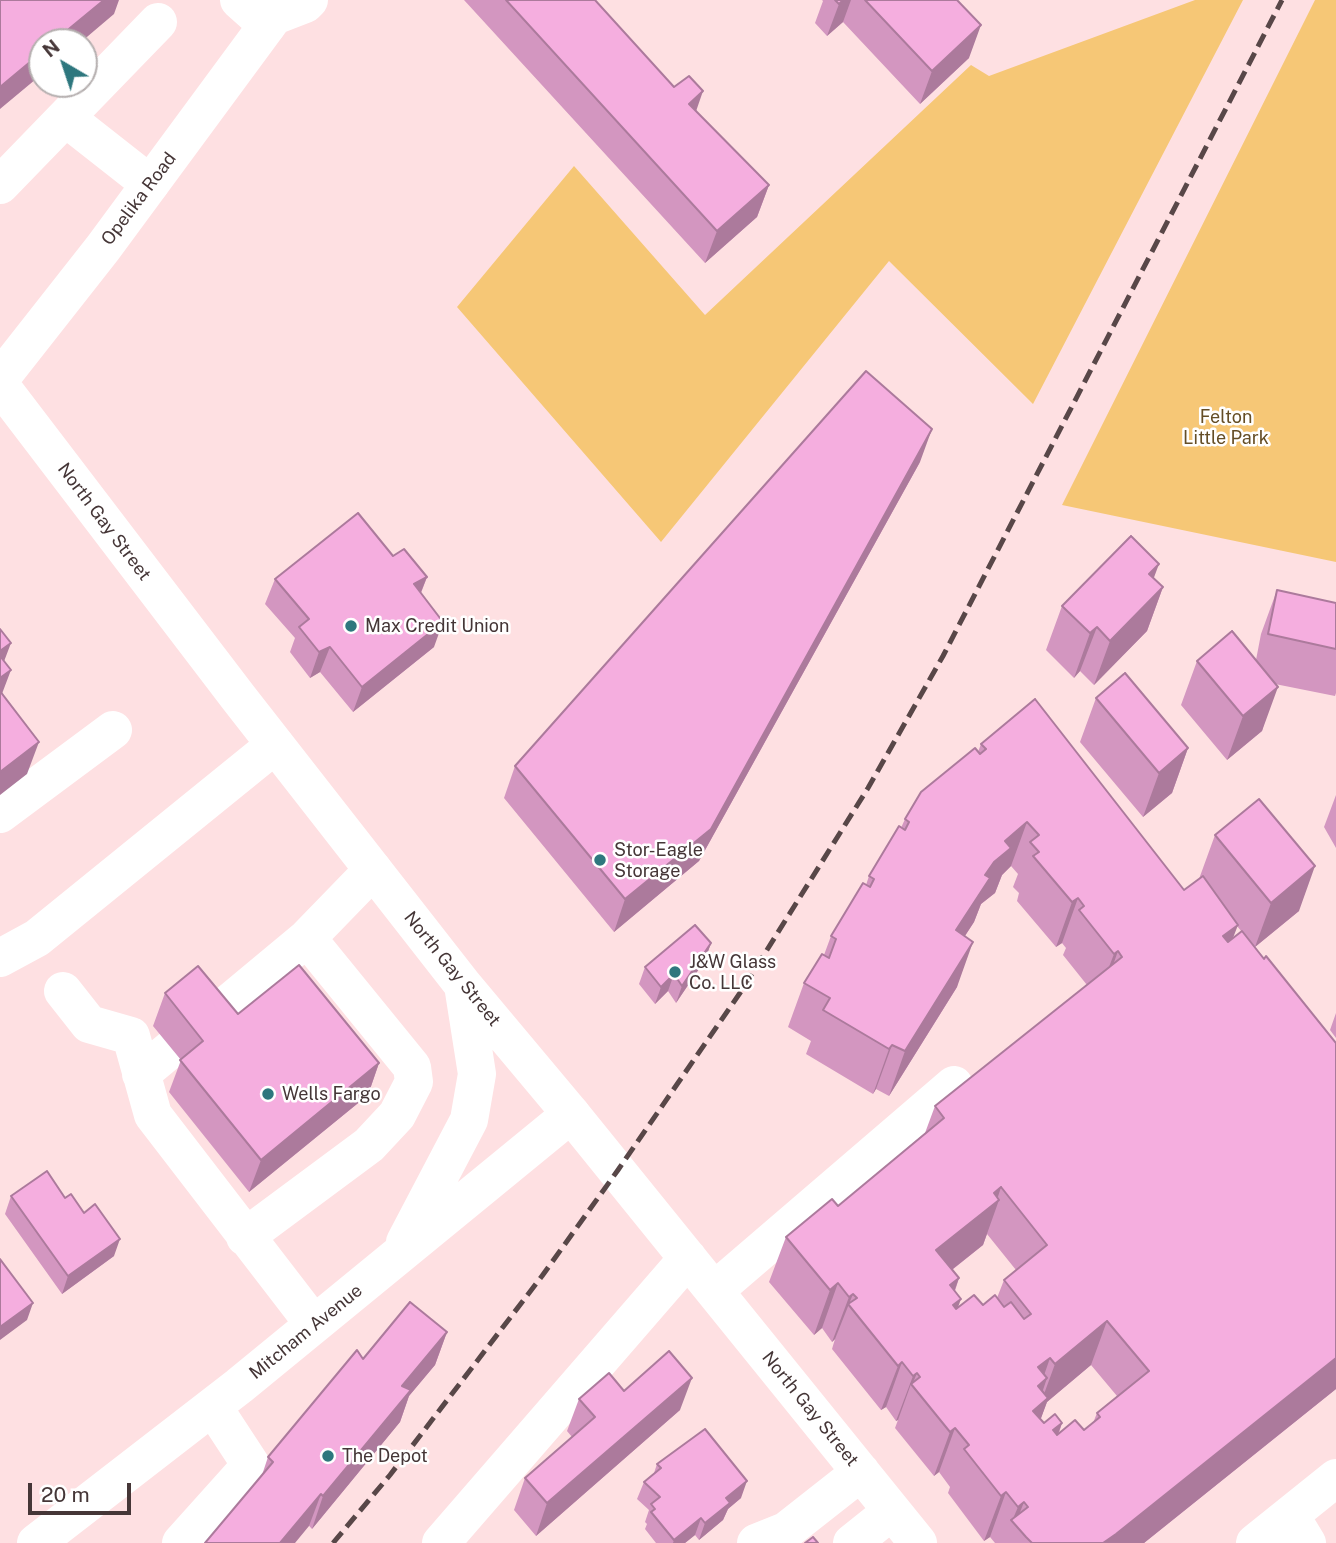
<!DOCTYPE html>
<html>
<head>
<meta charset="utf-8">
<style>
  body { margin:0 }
  #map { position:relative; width:1336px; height:1543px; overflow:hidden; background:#fee0e2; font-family:"Public Sans",sans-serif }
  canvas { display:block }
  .north { position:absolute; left:28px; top:28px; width:70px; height:70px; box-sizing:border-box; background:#fff; border:2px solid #b5afaf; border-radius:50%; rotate:321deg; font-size:19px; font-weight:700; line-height:28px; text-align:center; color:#453637 }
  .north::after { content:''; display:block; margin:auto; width:24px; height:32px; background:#2e777e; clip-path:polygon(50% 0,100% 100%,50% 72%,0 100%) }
  .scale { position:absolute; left:28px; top:1483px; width:103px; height:32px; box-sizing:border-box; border:4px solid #453637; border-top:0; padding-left:9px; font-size:21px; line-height:24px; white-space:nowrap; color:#453637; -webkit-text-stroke:5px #fff; paint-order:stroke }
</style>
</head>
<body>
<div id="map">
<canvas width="1336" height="1543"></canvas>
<div class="north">N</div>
<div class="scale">20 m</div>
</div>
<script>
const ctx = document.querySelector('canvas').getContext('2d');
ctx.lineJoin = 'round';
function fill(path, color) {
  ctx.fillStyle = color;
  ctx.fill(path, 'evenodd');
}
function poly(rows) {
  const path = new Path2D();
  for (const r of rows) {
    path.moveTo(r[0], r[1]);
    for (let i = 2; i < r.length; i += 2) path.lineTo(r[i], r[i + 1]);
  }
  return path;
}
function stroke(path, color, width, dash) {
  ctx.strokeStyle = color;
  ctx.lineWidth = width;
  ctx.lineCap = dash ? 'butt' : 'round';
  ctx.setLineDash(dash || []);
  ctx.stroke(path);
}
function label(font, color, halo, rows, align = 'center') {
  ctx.font = font + ' "Public Sans",sans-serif';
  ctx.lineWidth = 5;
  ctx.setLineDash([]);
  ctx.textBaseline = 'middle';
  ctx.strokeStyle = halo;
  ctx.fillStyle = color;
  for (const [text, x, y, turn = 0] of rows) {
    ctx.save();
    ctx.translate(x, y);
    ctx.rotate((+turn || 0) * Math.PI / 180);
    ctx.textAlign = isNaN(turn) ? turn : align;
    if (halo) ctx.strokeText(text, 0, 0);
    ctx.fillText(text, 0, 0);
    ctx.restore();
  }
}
fill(poly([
  [1195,0,1243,0,1033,404,889,261,661,542,457,307,574,166,705,315,971,65,989,76],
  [1315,0,1336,0,1336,562,1062,505]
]), '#f6c776');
stroke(poly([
  [239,0,267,25],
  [66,118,150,184],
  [0,185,158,22],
  [0,814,113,730],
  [0,958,37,938,275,745],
  [63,991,89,1024,131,1036],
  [206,1022,307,938,373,870],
  [131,1036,153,1115,313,1323],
  [141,1074,171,1049],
  [571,1114,918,1543],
  [245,1237,369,1145,397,1115,414,1082,412,1067,307,938],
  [714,1291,954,1085],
  [1290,1515,1307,1543],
  [181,1543,251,1465,213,1407],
  [441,1543,688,1258],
  [756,1543,786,1531,861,1472],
  [852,1543,892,1511],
  [1255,1543,1336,1478]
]), '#fff', 38);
stroke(poly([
  [0,379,103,248,274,16,305,4,309,0],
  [0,385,238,697,463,985,571,1114,239,1386,36,1543],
  [405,1242,469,1120,477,1074,463,985]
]), '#fff', 38);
stroke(poly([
  [333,1543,390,1475,542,1276,618,1170,742,990,868,788,943,656,1282,0]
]), '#584748', 5, [14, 7]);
fill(poly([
  [464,0,595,0,696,111,769,185,757,217,705,263],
  [822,0,957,0,969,58,920,104,843,22,827,36,815,23,823,1],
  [920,462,699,861,614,932,504,798,515,766],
  [393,556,427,577,421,593,434,647,353,712,320,672,310,678,290,652,295,638,265,604,275,579],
  [1154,578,1163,587,1147,631,1094,685,1080,671,1074,678,1046,650,1062,606],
  [1277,590,1336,603,1336,693,1335,696,1275,684,1262,731,1227,760,1181,705,1197,661,1256,660,1261,634],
  [1096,698,1188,748,1172,793,1143,817,1080,742],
  [981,744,1184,890,1199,879,1215,835,1299,911,1255,947,1336,1043,1336,1389,1144,1543,995,1543,990,1537,984,1541,948,1493,950,1487,939,1472,934,1476,895,1428,898,1420,896,1421,886,1407,881,1410,832,1349,835,1339,832,1342,822,1328,814,1335,769,1282,786,1237,838,1206,925,1133,935,1106,1087,985,1063,955,1066,948,1062,943,1056,947,1017,901,1019,893,1013,887,1018,874,1011,866,1002,875,995,893,981,904,974,922,965,936,957,987,889,1096,876,1089,873,1094,806,1054,811,1041,788,1027,804,983,824,955,831,936,866,885,869,876,901,828,905,819,978,752],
  [1237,926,1242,932,1232,939],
  [987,1234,1016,1270,1004,1280,997,1298,983,1305,958,1308,955,1291,959,1278,952,1270,983,1245],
  [1091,1365,1117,1396,1097,1413,1093,1423,1084,1430,1059,1433,1062,1423,1044,1423,1040,1420,1047,1402],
  [1336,795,1336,848,1324,827],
  [711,943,705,960,676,1003,668,991,655,1004,639,984,645,967],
  [165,993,238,1014,379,1063,368,1095,249,1192,169,1092,181,1060,153,1026],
  [1336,1013,1336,1038,1330,1030],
  [11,1196,65,1198,114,1256,62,1294,5,1214],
  [447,1332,435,1365,409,1396,400,1422,312,1529,262,1475,268,1457,363,1359],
  [579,1399,680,1410,536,1536,514,1510,525,1478,572,1437,567,1431],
  [657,1464,741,1498,728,1509,723,1520,699,1540,695,1535,685,1543,656,1543,645,1529,647,1524,645,1522,649,1510,637,1499,644,1482,654,1473]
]), '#d396c0');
fill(poly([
  [104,0,119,0,114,14,81,42,53,42],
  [843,0,851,0,843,22,827,36,839,4],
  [981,25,969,58,920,104,932,71],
  [42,52,42,74,0,109,0,87],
  [703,91,692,123,689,104],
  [769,185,757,217,705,263,717,231],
  [932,429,920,462,699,861,614,932,625,899],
  [1159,564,1143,607,1163,587,1147,631,1094,685,1110,641,1149,574],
  [427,577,417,602,414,584],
  [443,622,434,647,353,712,362,687],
  [1097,627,1080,671,1074,678,1090,633],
  [11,643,0,672,0,651],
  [330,647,320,672,310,678,319,652],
  [11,670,0,699,0,678],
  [1278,687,1262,731,1227,760,1243,716],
  [39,742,27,774,0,795,0,772],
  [1188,748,1172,793,1143,817,1159,773],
  [1027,822,1011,866,1002,875,995,893,981,904,974,922,940,974,956,930,985,875,1005,841],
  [1315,866,1299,911,1255,947,1271,903],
  [1078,898,1062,943,1056,947,1072,902],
  [1238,925,1221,969,1223,936],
  [973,942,957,987,889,1096,905,1051],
  [711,943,705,960,676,1003,682,986],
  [1118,951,1102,996,1097,998,1114,954],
  [674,974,668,991,655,1004,661,987],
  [892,1045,876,1089,873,1094,889,1049],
  [379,1063,368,1095,249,1192,261,1160],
  [1001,1187,996,1203,999,1200,983,1245,920,1295,936,1250],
  [120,1239,114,1256,62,1294,68,1276],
  [959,1278,943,1323,950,1285],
  [838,1283,822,1328,814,1335,830,1290],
  [853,1294,835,1339,832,1342,849,1297],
  [961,1299,945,1343,953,1305],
  [33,1303,27,1320,0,1340,0,1327],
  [1107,1321,1091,1365,1047,1402,1032,1443,1017,1455,1038,1367,1050,1358,1041,1384,1047,1378,1037,1408,1040,1405,1055,1364],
  [447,1332,435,1365,409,1396,400,1422,312,1529,323,1496,402,1386],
  [1336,1358,1336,1389,1144,1543,1103,1543],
  [902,1362,886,1407,881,1410,898,1366],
  [917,1373,912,1385,911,1384,898,1420,896,1421,913,1376],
  [692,1378,680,1410,536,1536,547,1503],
  [1062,1423,1046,1467,1053,1430],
  [955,1428,939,1472,934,1476,950,1432],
  [747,1481,741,1498,728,1509,723,1520,699,1540,705,1523,726,1498],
  [1006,1492,990,1537,984,1541,1001,1496],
  [321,1494,309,1526,295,1543,280,1543],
  [1024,1502,1015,1525,1012,1521,1018,1507],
  [701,1518,695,1535,685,1543,673,1543,674,1540]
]), '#ac7a9c');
const building = poly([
  [0,0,104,0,53,42,42,42,42,52,0,87,0,0],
  [506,0,595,0,674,87,689,76,703,91,689,104,769,185,717,231,506,0],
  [835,0,843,0,839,4,835,0],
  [865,0,957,0,981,25,932,71,865,0],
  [866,371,932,429,711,829,625,899,515,766,866,371],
  [358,513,393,556,404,549,427,577,414,584,443,622,362,687,330,647,319,652,299,627,309,619,275,579,358,513],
  [1131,536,1159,564,1149,574,1163,587,1110,641,1097,627,1090,633,1062,606,1131,536],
  [1277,590,1336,603,1336,649,1268,634,1277,590],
  [0,629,11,643,0,651,0,629],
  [1232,631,1278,687,1243,716,1197,661,1232,631],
  [0,656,11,670,0,678,0,656],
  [1125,673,1188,748,1159,773,1096,698,1125,673],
  [0,691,39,742,0,772,0,691],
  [1035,699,1184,890,1203,876,1238,925,1223,936,1228,942,1242,931,1264,959,1266,956,1336,1043,1336,1358,1116,1534,1103,1543,1032,1543,1026,1537,1011,1520,1028,1507,1024,1502,1018,1507,1006,1492,1001,1496,964,1449,969,1445,955,1428,950,1432,911,1384,920,1377,917,1373,913,1376,902,1362,898,1366,848,1304,857,1298,853,1294,849,1297,838,1283,830,1290,786,1237,832,1199,838,1206,944,1118,935,1106,1122,957,1118,951,1114,954,1079,910,1084,906,1078,898,1072,902,1033,856,1039,852,1030,842,1039,835,1027,822,1005,841,1011,848,994,862,985,875,990,878,956,930,973,942,905,1051,892,1045,889,1049,823,1010,830,998,804,983,822,954,829,958,836,939,831,936,863,883,870,887,874,879,869,876,899,826,905,830,909,822,905,819,921,792,975,748,980,754,986,749,981,744,1035,699],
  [1001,1187,1047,1245,1004,1280,1031,1314,1024,1319,1011,1302,1004,1307,995,1295,983,1305,974,1295,956,1309,953,1305,961,1299,950,1285,959,1278,936,1250,999,1200,994,1193,1001,1187],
  [1107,1321,1149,1371,1097,1413,1100,1417,1084,1430,1075,1420,1057,1435,1053,1430,1062,1423,1055,1414,1044,1423,1033,1411,1048,1398,1038,1386,1047,1378,1038,1367,1050,1358,1055,1364,1107,1321],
  [1259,799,1315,866,1271,903,1215,835,1259,799],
  [695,925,711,943,682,986,674,974,661,987,645,967,695,925],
  [299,965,379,1063,261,1160,180,1060,203,1041,165,993,198,966,238,1014,299,965],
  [47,1171,65,1198,71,1194,84,1213,95,1204,120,1239,68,1276,11,1196,47,1171],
  [0,1259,33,1303,0,1327,0,1259],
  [410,1302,447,1332,402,1386,411,1390,323,1496,321,1494,280,1543,205,1543,273,1462,268,1457,357,1350,363,1359,410,1302],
  [669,1351,692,1378,547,1503,525,1478,595,1417,579,1399,609,1373,624,1391,669,1351],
  [705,1429,747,1481,726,1498,730,1503,705,1523,701,1518,674,1540,651,1512,655,1509,651,1504,660,1497,644,1482,661,1468,657,1464,705,1429],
  [813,1537,818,1543,805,1543,813,1537]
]);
fill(building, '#f5aedf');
stroke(building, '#ac7a9c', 2);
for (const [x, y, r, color] of [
  [351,626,7,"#2e777e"],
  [600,860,7,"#2e777e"],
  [675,972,7,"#2e777e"],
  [268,1094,7,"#2e777e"],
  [328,1456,7,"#2e777e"]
]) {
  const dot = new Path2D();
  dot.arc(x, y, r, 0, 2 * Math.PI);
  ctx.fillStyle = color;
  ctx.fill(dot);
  stroke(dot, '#fff', 2.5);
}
label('18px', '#453637', '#fff', [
  ["Opelika Road",139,199,-53],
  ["North Gay Street",104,522,53],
  ["North Gay Street",452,969,51],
  ["Mitcham Avenue",306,1332,-39],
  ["North Gay Street",810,1409,51]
]);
label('18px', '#654e26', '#fff', [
  ["Felton",1226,417],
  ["Little Park",1226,438]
]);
label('18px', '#453637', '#fff', [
  ["Max Credit Union",365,626],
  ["Stor-Eagle",614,850],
  ["Storage",614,871],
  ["J&W Glass",689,962],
  ["Co. LLC",689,983],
  ["Wells Fargo",282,1094],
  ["The Depot",342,1456]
], 'left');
</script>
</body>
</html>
